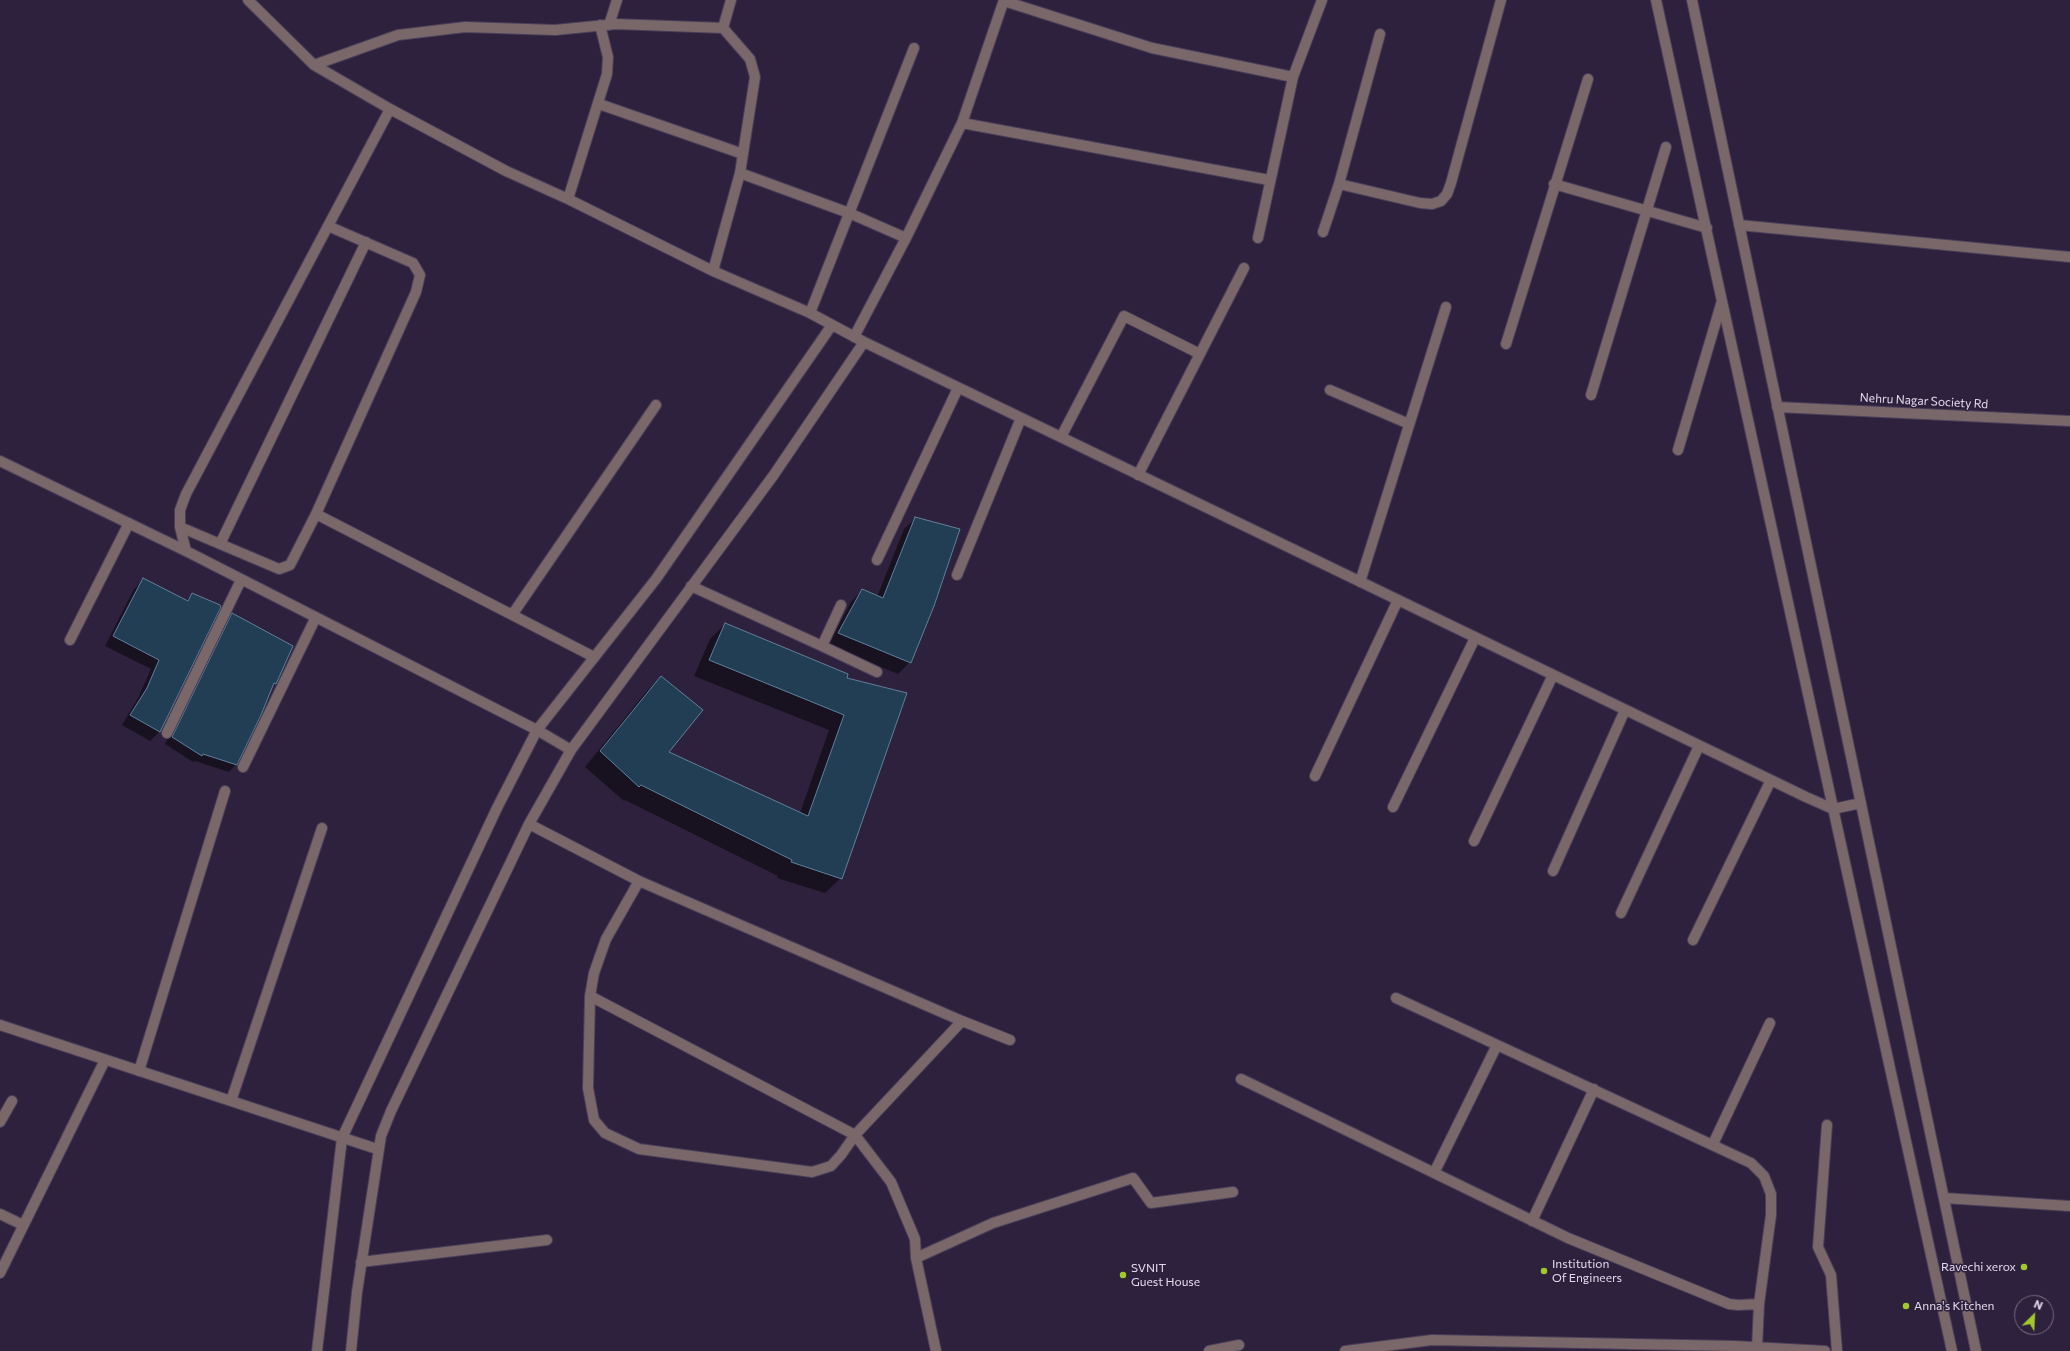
<!DOCTYPE html>
<html>
<head>
<meta charset="utf-8">
<style>
  body { margin:0 }
  #map { position:relative; width:2070px; height:1351px; overflow:hidden; background:#2e213d; font-family:Commissioner,sans-serif }
  canvas { display:block }
  .north { position:absolute; left:2014px; top:1295px; width:40px; height:40px; box-sizing:border-box; background:#2e213d; border:1px solid #766b83; border-radius:50%; rotate:24deg; font-size:11px; font-weight:700; line-height:16px; text-align:center; color:#e1daec }
  .north::after { content:''; display:block; margin:auto; width:14px; height:18px; background:#a1c92a; clip-path:polygon(50% 0,100% 100%,50% 72%,0 100%) }
</style>
</head>
<body>
<div id="map">
<canvas width="2070" height="1351"></canvas>
<div class="north">N</div>
</div>
<script>
const ctx = document.querySelector('canvas').getContext('2d');
ctx.lineJoin = 'round';
function fill(path, color) {
  ctx.fillStyle = color;
  ctx.fill(path, 'evenodd');
}
function poly(rows) {
  const path = new Path2D();
  for (const r of rows) {
    path.moveTo(r[0], r[1]);
    for (let i = 2; i < r.length; i += 2) path.lineTo(r[i], r[i + 1]);
  }
  return path;
}
function stroke(path, color, width, dash) {
  ctx.strokeStyle = color;
  ctx.lineWidth = width;
  ctx.lineCap = dash ? 'butt' : 'round';
  ctx.setLineDash(dash || []);
  ctx.stroke(path);
}
function label(font, color, halo, rows, align = 'center') {
  ctx.font = font + ' Commissioner,sans-serif';
  ctx.lineWidth = 3;
  ctx.setLineDash([]);
  ctx.textBaseline = 'middle';
  ctx.strokeStyle = halo;
  ctx.fillStyle = color;
  for (const [text, x, y, turn = 0] of rows) {
    ctx.save();
    ctx.translate(x, y);
    ctx.rotate((+turn || 0) * Math.PI / 180);
    ctx.textAlign = isNaN(turn) ? turn : align;
    if (halo) ctx.strokeText(text, 0, 0);
    ctx.fillText(text, 0, 0);
    ctx.restore();
  }
}
fill(poly([
  [916,518,910,662,898,674,828,645,851,602,862,590,877,597,904,529],
  [143,580,186,601,192,594,220,607,159,732,150,741,122,725,138,698,151,669,105,646,134,589],
  [232,615,275,683,271,688,236,764,229,772,195,761,193,762,165,744,225,622],
  [725,624,847,675,841,878,825,893,777,878,778,876,625,800,624,801,585,767,646,692,661,677,667,752,800,813,829,730,694,676,710,639]
]), '#0007');
const building = poly([
  [915,517,960,529,934,606,911,663,838,633,862,589,883,598,915,517],
  [143,578,188,601,192,593,220,605,221,607,160,732,130,715,147,688,159,660,113,636,143,578],
  [232,613,293,646,276,684,274,683,261,715,237,765,203,754,202,756,172,737,232,613],
  [725,623,848,674,847,678,907,693,842,879,791,862,792,860,641,785,639,787,600,751,661,676,703,710,669,752,808,816,844,715,709,660,725,623]
]);
fill(building, '#213e54');
stroke(building, '#61809a', 1);
const minor = poly([
  [248,0,314,65,390,109,506,171,568,199,713,271,810,313,864,342,1806,797,1833,809,1861,803],
  [1656,0,1952,1351],
  [1692,0,1976,1351],
  [1004,1,1152,48,1293,77],
  [609,25,617,0],
  [723,28,731,0],
  [314,65,398,35,465,27,555,30,616,24,723,28,750,59,755,77,740,173,713,271],
  [599,104,743,154],
  [962,123,1269,180],
  [740,173,849,213,906,238],
  [1339,184,1420,203,1432,204,1441,201,1447,194,1451,183,1501,0],
  [1554,184,1707,228],
  [568,199,607,74,608,57,600,25],
  [1739,225,2070,257],
  [1323,232,1339,184,1380,34],
  [1258,238,1293,77,1322,0],
  [810,313,914,48],
  [854,337,906,238,962,123,1004,0],
  [1506,344,1588,79],
  [1330,390,1409,424],
  [1591,395,1666,147],
  [1777,407,2070,421],
  [1061,437,1124,316,1200,354],
  [1678,450,1722,301],
  [0,461,186,551,537,730,571,750],
  [1138,475,1244,268],
  [316,514,594,657],
  [180,527,279,569,290,565,316,514,416,292,420,275,413,263,328,226],
  [220,544,366,242],
  [186,551,180,527,180,510,186,494,390,109],
  [877,560,958,388],
  [957,575,1021,418],
  [1360,582,1446,307],
  [691,586,822,646,841,605],
  [512,615,656,405],
  [70,640,129,523],
  [822,646,877,672],
  [167,733,241,580],
  [243,767,316,617],
  [1315,776,1398,600],
  [1393,807,1475,638],
  [529,824,639,881,962,1021,855,1135,841,1155,831,1166,812,1172,639,1149,605,1133,594,1120,588,1088,590,996,594,973,606,939,639,881],
  [1474,841,1553,675],
  [1553,871,1625,710],
  [1621,913,1699,746],
  [1693,940,1771,780],
  [590,996,855,1135,891,1182,915,1239,916,1258,936,1351],
  [1396,998,1751,1163,1764,1176,1771,1194,1771,1215,1759,1304,1757,1348],
  [962,1021,1010,1040],
  [0,1025,377,1149],
  [139,1071,225,791],
  [1241,1079,1568,1238,1729,1304,1738,1305,1759,1304],
  [231,1101,322,828],
  [0,1122,12,1101],
  [1827,1125,1818,1247,1831,1275,1837,1351],
  [1713,1144,1770,1023],
  [1434,1173,1497,1045],
  [1944,1198,2070,1206],
  [0,1214,23,1225],
  [1532,1221,1594,1089],
  [916,1258,993,1223,1133,1178,1151,1203,1233,1192],
  [361,1262,547,1240],
  [0,1273,105,1060],
  [317,1351,342,1138,497,808,537,730,656,579,832,325],
  [351,1351,357,1292,381,1136,391,1111,529,824,571,750,773,476,864,342],
  [1209,1351,1239,1345],
  [1345,1351,1432,1340,1734,1346,1825,1351]
]);
stroke(minor, '#4b3f59', 12);
stroke(minor, '#79676a', 10);
for (const [x, y, r, color] of [
  [2024,1267,4,"#a1c92a"],
  [1544,1271,4,"#a1c92a"],
  [1123,1275,4,"#a1c92a"],
  [1906,1306,4,"#a1c92a"]
]) {
  const dot = new Path2D();
  dot.arc(x, y, r, 0, 2 * Math.PI);
  ctx.fillStyle = color;
  ctx.fill(dot);
  stroke(dot, '#2e213d', 1.5);
}
label('12px', '#e1daec', '#2e213d', [
  ["Nehru Nagar Society Rd",1924,401,3]
]);
label('12px', '#e1daec', '#2e213d', [
  ["Institution",1552,1264],
  ["Of Engineers",1552,1278],
  ["Ravechi xerox",2016,1267,"right"],
  ["SVNIT",1131,1268],
  ["Guest House",1131,1282],
  ["Anna's Kitchen",1914,1306]
], 'left');
</script>
</body>
</html>
